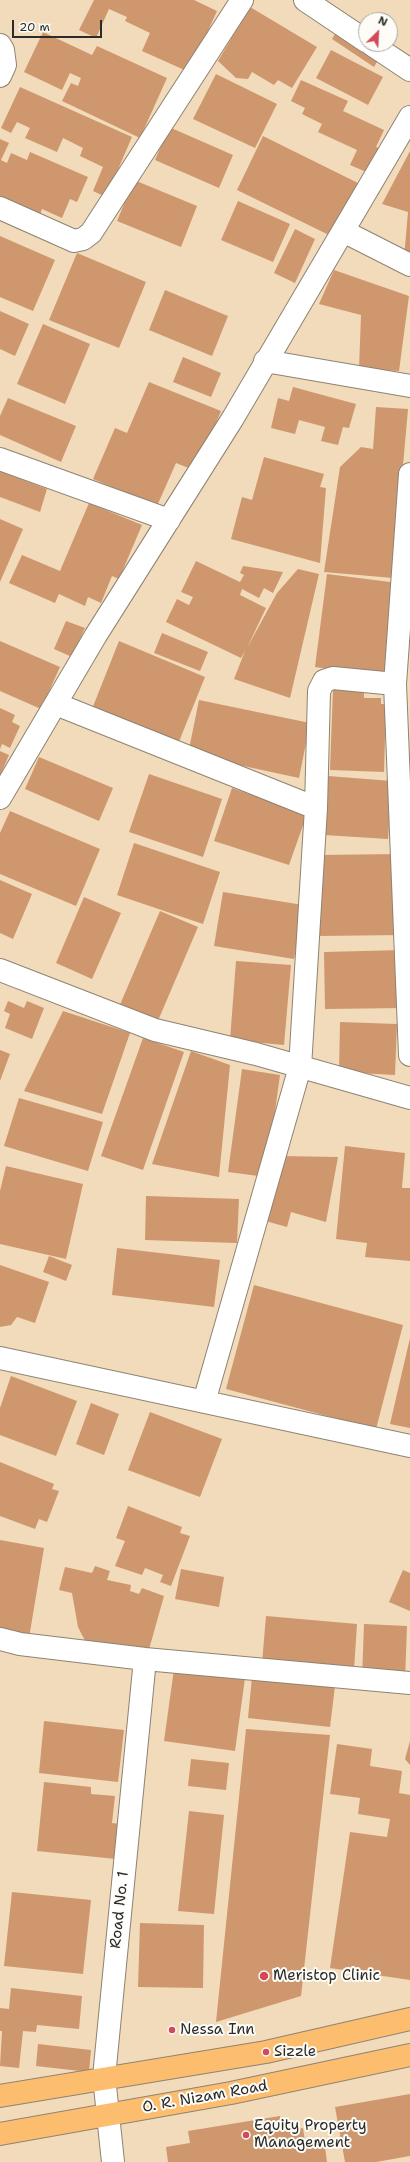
<!DOCTYPE html>
<html>
<head>
<meta charset="utf-8">
<style>
  body { margin:0 }
  #map { position:relative; width:410px; height:2162px; overflow:hidden; background:#f1dbba; font-family:"Shantell Sans",sans-serif }
  canvas { display:block }
  .north { position:absolute; left:358px; top:12px; width:40px; height:40px; box-sizing:border-box; background:#fdfcf7; border:1px solid #a9a8a5; border-radius:50%; rotate:24deg; font-size:11px; font-weight:700; line-height:16px; text-align:center; color:#2b2b2b }
  .north::after { content:''; display:block; margin:auto; width:14px; height:18px; background:#d1495b; clip-path:polygon(50% 0,100% 100%,50% 72%,0 100%) }
  .scale { position:absolute; left:12px; top:20px; width:90px; height:18px; box-sizing:border-box; border:2px solid #2b2b2b; border-top:0; padding-left:5px; font-size:12px; line-height:14px; white-space:nowrap; color:#2b2b2b; -webkit-text-stroke:3px #fdfcf7; paint-order:stroke }
</style>
</head>
<body>
<div id="map">
<canvas width="410" height="2162"></canvas>
<div class="north">N</div>
<div class="scale">20 m</div>
</div>
<script>
const ctx = document.querySelector('canvas').getContext('2d');
ctx.lineJoin = 'round';
function fill(path, color) {
  ctx.fillStyle = color;
  ctx.fill(path, 'evenodd');
}
function poly(rows) {
  const path = new Path2D();
  for (const r of rows) {
    path.moveTo(r[0], r[1]);
    for (let i = 2; i < r.length; i += 2) path.lineTo(r[i], r[i + 1]);
  }
  return path;
}
function stroke(path, color, width, dash) {
  ctx.strokeStyle = color;
  ctx.lineWidth = width;
  ctx.lineCap = dash ? 'butt' : 'round';
  ctx.setLineDash(dash || []);
  ctx.stroke(path);
}
function label(font, color, halo, rows, align = 'center') {
  ctx.font = font + ' "Shantell Sans",sans-serif';
  ctx.lineWidth = 4;
  ctx.setLineDash([]);
  ctx.textBaseline = 'middle';
  ctx.strokeStyle = halo;
  ctx.fillStyle = color;
  for (const [text, x, y, turn = 0] of rows) {
    ctx.save();
    ctx.translate(x, y);
    ctx.rotate((+turn || 0) * Math.PI / 180);
    ctx.textAlign = isNaN(turn) ? turn : align;
    if (halo) ctx.strokeText(text, 0, 0);
    ctx.fillText(text, 0, 0);
    ctx.restore();
  }
}
fill(poly([
  [94,0,194,0,217,11,189,72,142,51,150,33,125,21,127,17,109,9,96,38,79,30],
  [250,7,317,47,292,88,278,80,274,85,252,72,248,79,236,78,218,61],
  [339,27,381,55,374,67,332,39],
  [43,32,92,55,97,46,167,78,140,138,62,101,71,83,78,86,81,78,70,73,62,90,24,72],
  [331,50,383,77,368,105,316,78],
  [216,74,277,104,255,148,193,119],
  [301,80,348,101,343,111,384,130,376,147,382,149,371,174,350,165,357,150,318,132,322,124,302,114,305,108,291,101],
  [20,87,132,137,106,197,93,191,103,167,80,156,83,148,63,138,57,152,25,138,30,128,17,122,11,133,1,128],
  [169,127,233,155,219,188,155,160],
  [263,136,358,183,331,236,237,190],
  [0,139,9,143,1,160,7,163,11,153,27,160,30,152,88,177,77,202,70,199,62,218,42,209,40,215,0,197],
  [410,151,410,259,404,258,408,212,382,204],
  [134,180,197,206,181,247,117,221],
  [238,201,290,224,273,262,221,240],
  [295,229,315,239,295,283,274,273],
  [0,236,55,260,33,311,0,297],
  [77,253,146,282,119,348,49,320],
  [334,270,409,296,399,371,359,369,361,315,319,304],
  [165,290,228,316,212,356,149,330],
  [0,311,29,324,15,356,0,349],
  [43,324,90,344,65,404,17,384],
  [183,357,221,373,211,397,173,382],
  [149,382,221,411,196,471,176,463,157,506,93,479,115,428,127,433],
  [293,387,356,404,349,428,343,427,338,445,321,441,325,427,299,420,295,434,271,428,278,398,289,401],
  [8,398,76,426,61,462,0,435,0,416],
  [376,407,408,409,393,578,324,572,340,467,361,447,373,449],
  [264,457,324,474,320,487,326,488,320,563,231,539,242,497,252,500],
  [0,471,47,489,40,512,0,497],
  [89,503,142,525,119,579,112,576,101,603,88,597,85,606,59,594,55,603,9,583,22,555,60,571],
  [0,519,23,529,0,582],
  [196,561,240,582,244,575,240,573,243,566,283,572,273,593,264,588,259,598,242,589,240,595,266,608,247,648,277,593,298,569,319,574,290,698,234,679,245,651,241,658,166,622,177,599,189,605,193,597,181,592],
  [327,574,398,583,387,677,315,667],
  [66,621,85,628,72,657,54,649],
  [162,633,208,652,200,671,154,653],
  [0,641,60,667,41,709,0,691],
  [119,641,205,677,178,744,92,709],
  [333,689,364,690,364,698,381,698,381,704,386,704,384,772,330,770],
  [199,700,310,723,299,778,188,754],
  [0,708,15,715,12,722,20,726,10,748,2,744,0,749],
  [0,751,9,755,0,776],
  [39,757,113,788,99,821,25,789],
  [149,774,222,799,203,857,129,832],
  [328,776,392,781,388,839,324,835],
  [232,788,307,814,289,865,214,841],
  [10,811,100,849,76,906,0,874,0,833],
  [134,843,220,872,203,924,117,895],
  [399,854,400,935,320,936,319,855],
  [0,880,32,894,13,939,0,933],
  [223,892,303,905,294,959,214,946],
  [84,897,121,913,92,979,56,963],
  [160,911,198,927,157,1023,119,1007],
  [403,950,404,1008,325,1009,324,952],
  [236,961,291,965,284,1045,230,1040],
  [8,1001,24,1008,27,1001,44,1008,32,1039,5,1028,10,1014,4,1011],
  [63,1011,130,1033,102,1114,24,1091],
  [340,1022,397,1024,395,1075,339,1072],
  [143,1038,184,1052,143,1170,101,1156],
  [0,1050,10,1054,0,1081],
  [191,1051,230,1065,219,1177,152,1164],
  [242,1069,280,1075,266,1177,228,1172],
  [19,1098,103,1122,88,1171,4,1146],
  [345,1146,405,1153,402,1188,410,1188,410,1261,365,1257,367,1243,336,1239],
  [279,1156,338,1157,326,1222,291,1212,287,1227,262,1220],
  [6,1166,83,1184,66,1259,0,1244,0,1191],
  [146,1196,239,1199,237,1243,145,1240],
  [117,1248,220,1260,214,1307,112,1295],
  [49,1256,72,1265,66,1281,43,1272],
  [0,1265,49,1282,35,1323,17,1317,11,1325,0,1327],
  [254,1285,403,1325,376,1429,226,1389],
  [410,1338,410,1428,390,1424],
  [11,1376,77,1401,56,1456,0,1435,0,1408],
  [91,1403,119,1414,104,1455,76,1444],
  [150,1412,222,1439,200,1497,128,1470],
  [0,1462,54,1484,52,1489,59,1491,47,1522,39,1519,35,1529,0,1516],
  [128,1506,182,1527,180,1533,190,1536,171,1586,160,1582,163,1575,145,1568,142,1575,115,1566,125,1541,116,1538],
  [0,1540,44,1548,29,1638,0,1634],
  [95,1566,110,1571,107,1580,131,1585,130,1591,139,1594,142,1588,164,1596,148,1653,86,1642,82,1635,78,1627,72,1593,59,1590,65,1567,92,1573],
  [181,1569,224,1577,219,1607,175,1599],
  [403,1570,410,1573,410,1611,389,1602],
  [266,1616,357,1624,354,1670,262,1663],
  [364,1624,407,1626,405,1680,362,1679],
  [174,1669,245,1678,235,1751,164,1741],
  [252,1677,335,1686,330,1727,248,1718],
  [44,1721,124,1730,118,1782,39,1773],
  [246,1729,330,1735,301,1996,216,2022],
  [410,1741,410,1765,405,1759],
  [337,1744,372,1749,370,1766,402,1771,399,1793,410,1795,410,1980,330,1968,350,1832,387,1837,390,1819,358,1814,360,1798,330,1794],
  [191,1759,229,1763,226,1790,188,1786],
  [44,1782,91,1787,91,1794,115,1796,112,1823,120,1824,116,1859,37,1851],
  [189,1811,224,1815,214,1914,178,1911],
  [12,1892,91,1900,83,1974,4,1966],
  [140,1923,204,1925,203,1988,138,1987],
  [11,1988,82,1996,79,2029,37,2025,36,2032,23,2031,19,2068,0,2066,2,2031,0,2031,0,2008,9,2009],
  [38,2044,91,2050,89,2072,36,2066],
  [410,2094,410,2156,376,2162,345,2162,335,2107],
  [280,2116,283,2131,303,2128,305,2142,324,2139,327,2162,168,2162,166,2147,190,2143,188,2131]
]), '#cf976d');
const minor = poly([
  [305,0,366,41],
  [371,44,410,70],
  [0,45,3,50,5,65,0,76],
  [0,208,74,241,83,239,91,233,242,0],
  [343,231,410,265],
  [265,361,410,386],
  [0,459,169,520],
  [410,474,395,684,410,1055],
  [56,704,316,808],
  [0,798,96,635,233,418,410,117],
  [0,970,155,1030,256,1054,410,1098],
  [0,1358,410,1446],
  [204,1402,300,1067,316,808,319,691,324,681,333,678,395,684],
  [0,1639,20,1644,145,1659,410,1683],
  [113,2162,104,2077,145,1659]
]);
const major = poly([
  [0,2096,266,2052,410,2019],
  [0,2134,231,2093,410,2055]
]);
stroke(minor, '#8e8372', 24);
stroke(major, '#8e8372', 24);
stroke(minor, '#fff', 22);
stroke(major, '#fcbd6f', 22);
for (const [x, y, r, color] of [
  [264,1976,5,"#d1495b"],
  [172,2030,4,"#d1495b"],
  [266,2052,4,"#d1495b"],
  [246,2135,4,"#d1495b"]
]) {
  const dot = new Path2D();
  dot.arc(x, y, r, 0, 2 * Math.PI);
  ctx.fillStyle = color;
  ctx.fill(dot);
  stroke(dot, '#fdfcf7', 1.5);
}
label('15px', '#2b2b2b', '#fdfcf7', [
  ["Road No. 1",120,1910,-84],
  ["O. R. Nizam Road",205,2097,-10]
]);
label('15px', '#2b2b2b', '#fdfcf7', [
  ["Meristop Clinic",273,1976],
  ["Nessa Inn",180,2030],
  ["Sizzle",274,2052],
  ["Equity Property",254,2126],
  ["Management",254,2143]
], 'left');
</script>
</body>
</html>
